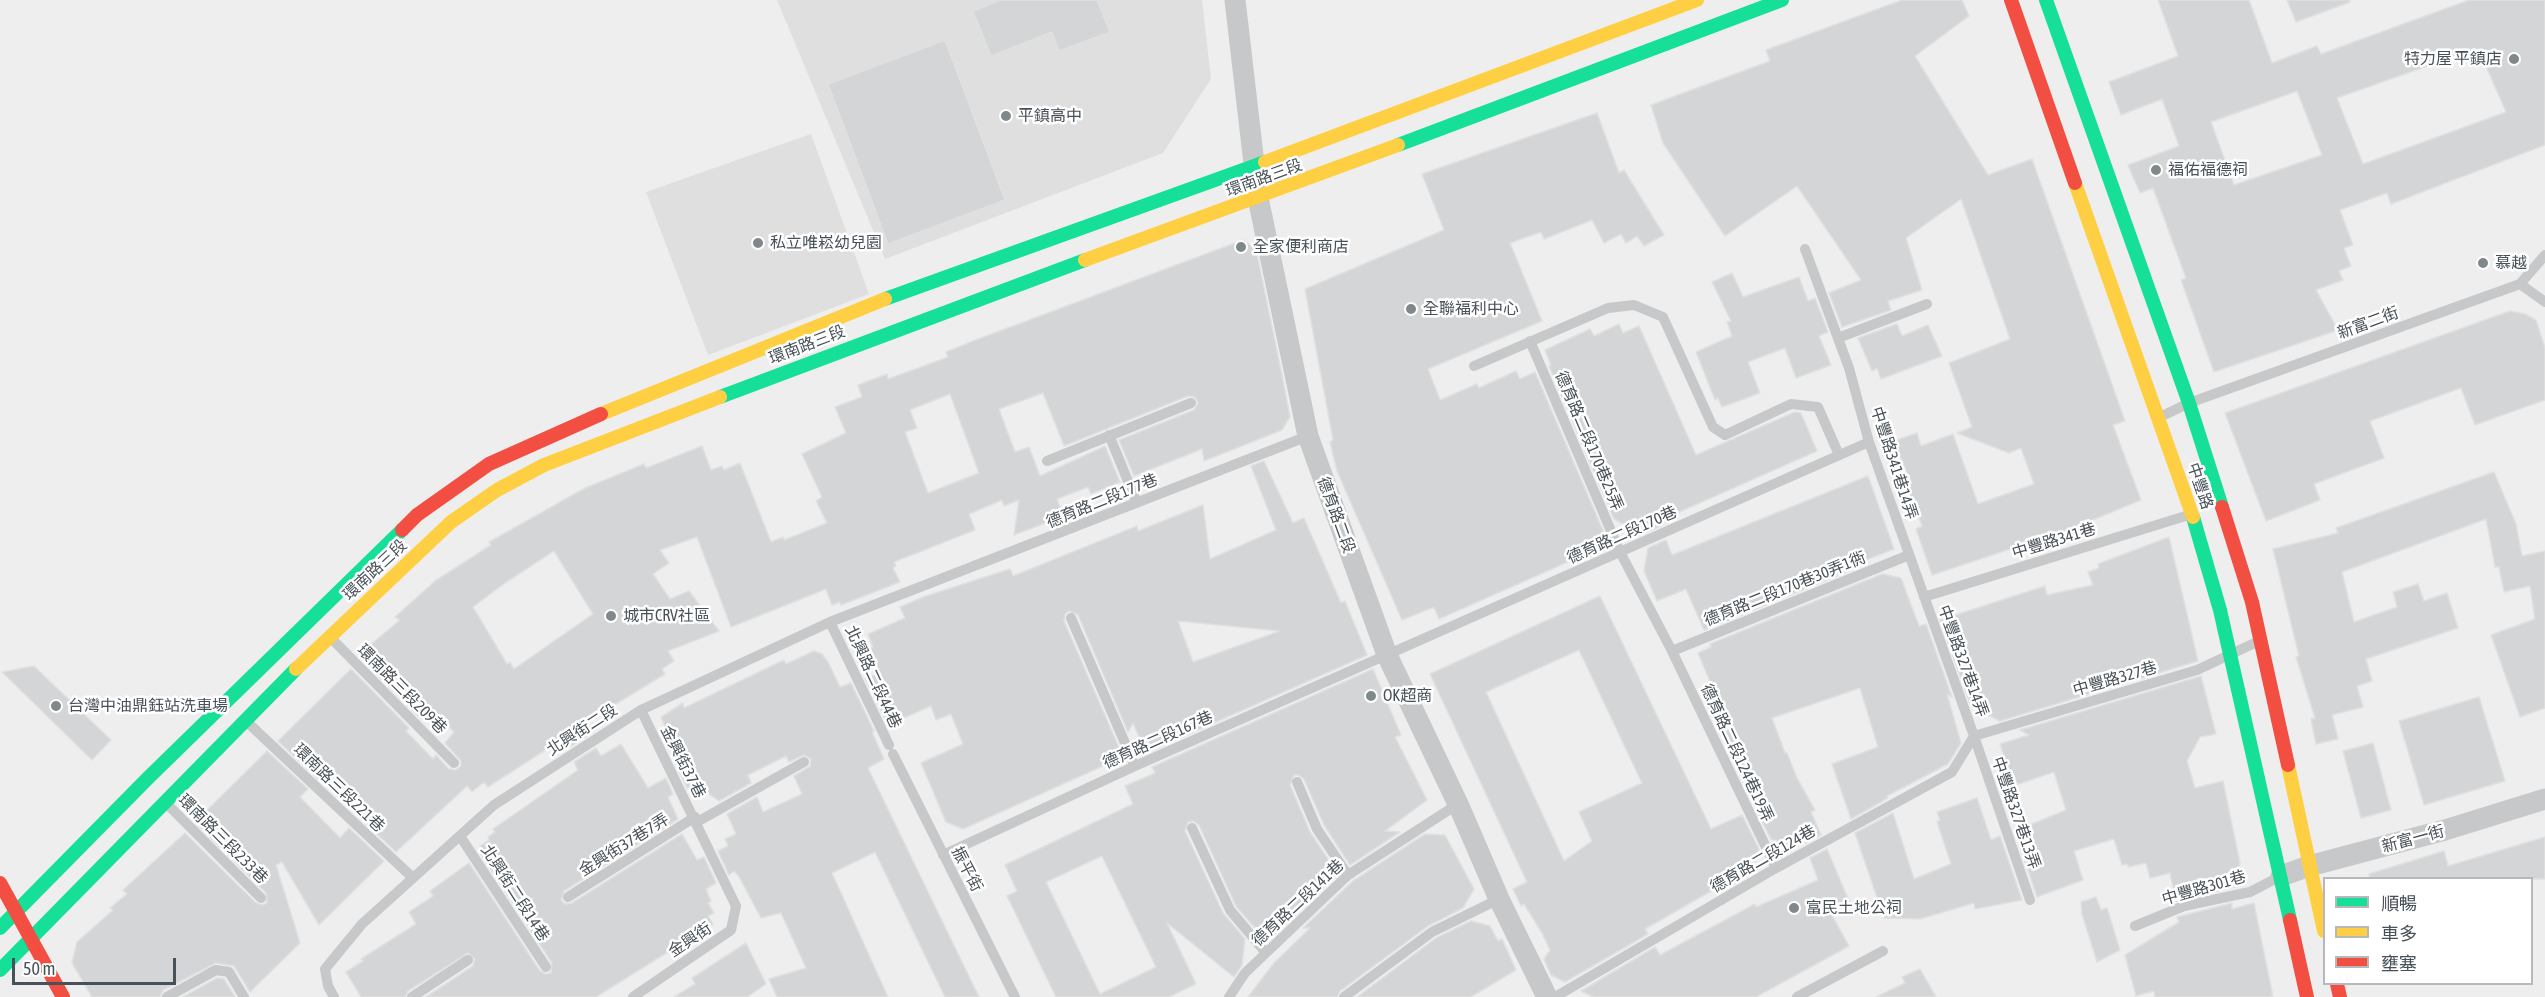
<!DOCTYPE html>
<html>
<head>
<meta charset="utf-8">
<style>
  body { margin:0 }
  #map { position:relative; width:2545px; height:997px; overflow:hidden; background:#eee; font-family:"Asap Condensed","Noto Sans TC",sans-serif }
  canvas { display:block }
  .legend { position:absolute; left:2323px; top:877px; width:210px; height:108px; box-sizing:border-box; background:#fff; border:2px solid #b5b9bc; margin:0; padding:8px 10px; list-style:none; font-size:18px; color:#475158 }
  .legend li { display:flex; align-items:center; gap:12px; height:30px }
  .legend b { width:30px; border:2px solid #b5b9bc }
  .scale { position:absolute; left:12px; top:958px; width:164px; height:27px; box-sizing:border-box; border:3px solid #475158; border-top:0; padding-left:8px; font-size:18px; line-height:21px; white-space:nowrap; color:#475158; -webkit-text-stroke:4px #fff; paint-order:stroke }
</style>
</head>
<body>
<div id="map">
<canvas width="2545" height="997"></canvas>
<ul class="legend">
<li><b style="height:8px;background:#16e098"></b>順暢</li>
<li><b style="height:8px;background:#ffcf43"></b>車多</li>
<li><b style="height:8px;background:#f24e42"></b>壅塞</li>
</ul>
<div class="scale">50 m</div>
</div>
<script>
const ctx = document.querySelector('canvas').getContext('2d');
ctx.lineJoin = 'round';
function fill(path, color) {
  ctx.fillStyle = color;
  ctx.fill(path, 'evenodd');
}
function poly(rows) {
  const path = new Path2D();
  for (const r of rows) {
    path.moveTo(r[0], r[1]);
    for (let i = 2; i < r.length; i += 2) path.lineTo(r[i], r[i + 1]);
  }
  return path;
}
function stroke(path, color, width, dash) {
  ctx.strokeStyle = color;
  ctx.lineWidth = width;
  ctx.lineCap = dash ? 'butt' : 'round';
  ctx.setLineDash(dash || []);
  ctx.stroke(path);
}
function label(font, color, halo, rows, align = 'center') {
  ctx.font = font + ' "Asap Condensed","Noto Sans TC",sans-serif';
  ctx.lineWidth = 5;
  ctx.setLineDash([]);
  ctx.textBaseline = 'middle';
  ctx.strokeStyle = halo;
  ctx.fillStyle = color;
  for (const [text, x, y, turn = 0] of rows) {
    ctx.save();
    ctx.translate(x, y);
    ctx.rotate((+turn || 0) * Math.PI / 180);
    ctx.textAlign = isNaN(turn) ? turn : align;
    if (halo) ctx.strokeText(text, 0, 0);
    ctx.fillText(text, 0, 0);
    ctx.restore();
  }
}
fill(poly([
  [777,0,1202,0,1211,79,1163,153,885,259],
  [811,134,869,294,708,355,646,192]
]), '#e0dfdf');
const building = poly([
  [1001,0,1097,0,1110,32,1059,51,1052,32,991,56,973,11,1001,0],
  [1902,0,1962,0,1969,16,1915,56,1988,175,2032,159,2125,421,2113,425,2141,500,2071,529,1932,575,1916,529,1922,526,1903,474,1907,473,1894,441,1917,433,1921,446,1953,434,1978,504,2034,484,2021,448,2009,453,1957,433,1972,427,1949,363,2010,339,1961,199,1906,238,1922,290,1888,301,1891,310,1842,327,1829,293,1861,280,1797,186,1725,236,1663,143,1651,105,1770,61,1766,50,1902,0],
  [2158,0,2249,0,2272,63,2317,46,2321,54,2469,0,2545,0,2545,145,2391,204,2387,193,2340,210,2353,245,2344,248,2351,266,2339,271,2343,280,2316,290,2338,330,2214,372,2181,280,2186,278,2153,188,2140,193,2128,165,2179,146,2162,99,2121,115,2109,82,2178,56,2158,0],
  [2478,48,2506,112,2363,164,2337,98,2478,48],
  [2297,91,2322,155,2234,185,2211,122,2297,91],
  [2287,0,2349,0,2350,2,2296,22,2287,0],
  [945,40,1005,200,888,244,828,84,945,40],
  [1597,113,1619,173,1624,170,1664,235,1644,246,1637,236,1626,243,1621,234,1604,243,1592,220,1544,239,1541,232,1510,243,1542,321,1428,369,1440,400,1477,384,1479,388,1516,371,1520,379,1535,372,1610,547,1588,553,1439,619,1434,607,1402,620,1337,471,1330,442,1333,440,1305,289,1444,230,1422,174,1597,113],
  [1243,240,1256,249,1283,380,1290,417,1282,430,1204,461,1202,449,1134,476,1119,440,1194,410,1198,403,1195,397,1188,396,1064,446,1043,393,999,409,1015,452,1029,447,1040,476,1105,446,1120,482,1091,494,1088,487,1057,499,1064,516,1014,535,1019,500,1004,506,1002,500,969,514,975,530,894,562,896,566,893,568,900,582,841,605,840,602,832,605,826,589,731,627,697,537,660,550,669,563,653,574,670,599,689,591,719,631,668,651,674,661,662,669,665,674,580,726,587,736,566,749,561,740,488,787,484,782,472,792,467,786,396,852,360,818,368,811,327,770,318,779,278,741,351,669,409,728,406,731,433,759,436,755,449,769,456,770,461,766,461,761,445,743,454,732,427,705,418,716,361,658,366,654,363,651,400,620,395,617,435,581,491,545,489,542,585,488,644,464,646,468,702,446,711,470,722,466,724,470,740,463,771,542,783,537,784,540,827,523,816,501,822,497,802,454,846,433,835,407,862,397,858,385,887,374,888,379,929,364,948,357,946,352,973,341,1243,240],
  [950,394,979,473,928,493,905,432,917,428,910,410,950,394],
  [554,551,593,614,514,669,510,662,507,664,473,607,505,583,554,551],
  [1732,273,1743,297,1799,277,1808,301,1815,298,1828,332,1819,336,1831,365,1796,378,1785,348,1748,362,1760,393,1722,407,1718,398,1715,400,1696,352,1732,336,1727,322,1731,321,1712,282,1732,273],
  [2510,311,2525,314,2536,320,2545,348,2545,400,2475,425,2461,388,2370,421,2384,458,2314,484,2320,500,2266,521,2225,413,2510,311],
  [1619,324,1623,333,1639,326,1696,455,1795,412,1801,413,1817,451,1659,521,1661,526,1642,534,1614,519,1549,366,1551,365,1545,350,1590,329,1594,336,1619,324],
  [1897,324,1902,336,1928,325,1942,356,1881,379,1877,368,1872,371,1858,338,1897,324],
  [1264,461,1293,523,1304,518,1341,603,1345,601,1367,655,1146,753,1133,723,1128,732,1078,615,1069,611,1065,614,1064,621,1120,750,1114,761,963,829,946,822,921,763,963,744,951,714,936,720,931,706,888,725,865,678,879,674,868,649,873,647,868,634,905,618,900,607,923,597,1010,569,1013,576,1137,526,1138,531,1203,505,1210,559,1276,530,1251,466,1264,461],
  [1178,621,1280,631,1193,662,1178,621],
  [2494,472,2516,524,2522,556,2545,551,2545,708,2520,717,2491,635,2535,619,2530,586,2504,592,2499,567,2495,567,2486,519,2342,572,2354,622,2397,607,2393,592,2418,584,2424,601,2447,593,2458,628,2366,659,2372,681,2357,686,2363,707,2332,715,2338,739,2316,744,2311,719,2315,718,2296,657,2299,656,2273,549,2338,533,2336,528,2494,472],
  [1868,476,1894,549,1848,567,1856,568,1704,630,1686,589,1657,601,1644,571,1648,548,1666,540,1672,555,1868,476],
  [2169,537,2198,661,2000,721,1971,706,1940,620,2045,586,2047,595,2093,585,2088,572,2099,568,2098,564,2169,537],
  [1882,574,1901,578,1919,626,1926,624,1952,697,1947,694,1961,743,1948,764,1887,796,1888,798,1851,819,1832,764,1878,747,1860,688,1772,718,1785,753,1787,753,1797,778,1815,810,1811,812,1821,835,1806,843,1804,839,1791,846,1771,839,1756,809,1761,806,1709,703,1718,700,1698,653,1711,647,1710,644,1882,574],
  [1600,596,1711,829,1742,815,1759,849,1753,867,1645,929,1648,934,1565,982,1551,975,1544,959,1550,950,1542,933,1524,904,1521,906,1513,889,1527,882,1430,674,1600,596],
  [1579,650,1642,783,1579,812,1592,841,1564,861,1486,692,1579,650],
  [814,651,822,654,828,662,840,687,851,683,874,731,872,732,884,759,868,768,979,997,945,997,875,852,832,873,888,997,777,997,769,979,806,968,781,913,761,918,738,875,734,871,729,875,718,851,728,846,725,839,736,834,727,814,757,797,763,812,802,794,794,776,810,766,811,759,804,755,789,762,786,756,748,775,751,783,719,801,708,793,703,782,687,788,679,771,683,769,661,717,683,703,684,708,784,660,786,664,814,651],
  [34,666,111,740,92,760,2,672,34,666],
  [1373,669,1401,735,1395,737,1427,800,1385,831,1400,832,1350,865,1324,825,1304,779,1298,775,1294,775,1290,785,1310,832,1338,874,1281,928,1255,928,1236,906,1199,825,1193,821,1188,822,1185,831,1223,913,1245,939,1242,965,1234,977,1167,923,1196,984,1169,997,1056,997,1007,896,1017,891,1005,865,1133,804,1125,786,1155,773,1152,767,1373,669],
  [1102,856,1156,967,1100,994,1046,882,1102,856],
  [2201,676,2216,734,2200,737,2187,761,2195,788,2223,781,2240,863,2235,887,2176,901,2170,873,2150,878,2146,863,2128,867,2128,864,2122,865,2114,839,2074,851,2083,880,2037,897,2015,831,2066,810,2054,772,2013,786,2000,744,2029,735,2020,730,2201,676],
  [2479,697,2505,781,2424,805,2399,721,2479,697],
  [2373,743,2391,810,2361,818,2343,751,2373,743],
  [621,744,648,788,666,778,673,794,668,797,678,819,564,891,561,900,565,904,572,903,682,834,697,860,704,857,716,883,706,889,711,901,708,903,714,913,708,916,713,924,596,997,426,997,473,966,475,959,468,953,408,991,405,997,361,997,346,972,363,961,361,959,416,924,409,912,433,896,430,891,469,863,540,971,546,974,551,973,552,963,481,854,483,852,480,846,489,840,488,837,495,832,493,829,578,770,574,762,596,748,601,756,621,744],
  [267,751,308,789,300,797,340,838,349,828,384,861,319,925,282,862,276,865,300,943,250,992,234,966,216,963,163,990,160,997,92,997,72,963,77,942,113,910,110,908,127,894,123,890,185,833,256,903,262,905,267,903,266,893,195,822,267,751],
  [1977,798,1991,840,2000,836,2022,900,1975,909,1974,903,1920,919,1884,918,1855,833,1893,813,1914,879,1951,864,1937,822,1940,820,1937,812,1977,798],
  [1425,834,1445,835,1474,889,1463,908,1428,926,1340,991,1337,997,1248,997,1274,963,1310,928,1303,928,1353,881,1425,834],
  [2545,837,2545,879,2370,879,2369,874,2444,851,2448,866,2545,837],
  [1827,849,1852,908,1823,899,1849,946,1756,997,1593,997,1581,991,1655,947,1660,955,1755,904,1756,907,1818,880,1810,858,1827,849],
  [2096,897,2101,910,2107,908,2120,950,2097,962,2082,914,2081,902,2096,897],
  [2232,903,2232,909,2254,903,2273,997,2155,997,2154,991,2136,996,2125,955,2179,922,2177,917,2232,903],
  [1471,921,1490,926,1498,941,1502,939,1516,970,1471,997,1357,997,1436,938,1471,921],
  [746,943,766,984,747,997,674,997,695,984,692,978,746,943],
  [1920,969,1936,997,1876,997,1905,983,1902,977,1920,969],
  [217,978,224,979,235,997,183,997,217,978]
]);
fill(building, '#d4d5d6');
stroke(building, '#dfe0e1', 1.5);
stroke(poly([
  [1805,249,1849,368,1869,442,1974,736,2030,900],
  [2520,284,2545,302],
  [1838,338,1927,304],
  [1530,341,1620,552,1672,651,1776,868],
  [1474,366,1608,308,1634,305,1663,317,1713,427,1725,435,1791,404,1818,407,1839,455],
  [2160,417,2189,403,2520,284,2545,255],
  [1109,435,1137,503],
  [1047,461,1191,403],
  [1924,597,2192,514],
  [1071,618,1135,766],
  [830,622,889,745],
  [329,636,454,763],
  [1672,651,1909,555],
  [247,722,413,878],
  [1974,736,2197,670,2259,641],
  [893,754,1015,997],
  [1297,782,1317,829,1348,875],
  [166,803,261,898],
  [697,822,804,762],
  [1192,828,1230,910,1266,953],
  [460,836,546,967],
  [943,855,1135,766,1869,442],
  [568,897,695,817],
  [2135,926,2184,906,2250,892,2279,877],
  [167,997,216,970,229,972,244,997],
  [334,997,328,986,325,969,362,924,494,805,641,710,830,622,1308,436],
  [412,997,468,960],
  [633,997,731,930,736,906,641,710],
  [1229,997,1245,973,1348,875,1458,804],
  [1344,997,1432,932,1499,899],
  [1555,997,1776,868,1952,772,1974,736],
  [1797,997,1883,951]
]), '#c6c8c9', 10);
stroke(poly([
  [1235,0,1258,198,1308,436,1387,655,1458,804,1499,899,1547,997],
  [2281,876,2309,866,2445,830,2545,799]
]), '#c6c8c9', 21);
stroke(poly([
  [2046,0,2189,403,2222,507],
  [1398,145,1782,0],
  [885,299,1265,162],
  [720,397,1085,260],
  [2193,517,2220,610,2290,920],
  [0,928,148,778,402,530],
  [0,970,296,669]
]), '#16e098', 14);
stroke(poly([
  [1265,162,1697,0],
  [2075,183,2193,517],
  [1085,260,1398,145],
  [601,414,885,299],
  [296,669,451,522,497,490,544,465,720,397],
  [2288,765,2324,931]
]), '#ffcf43', 14);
stroke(poly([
  [2011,0,2075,183],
  [2222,507,2252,602,2288,765],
  [402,530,417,515,489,464,601,414],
  [0,883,63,997],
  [2290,920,2307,997],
  [2337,984,2340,997]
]), '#f24e42', 14);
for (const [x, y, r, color] of [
  [2514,59,6,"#81888c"],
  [1006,116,6,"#81888c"],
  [2156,170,6,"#81888c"],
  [758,243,6,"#81888c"],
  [1241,247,6,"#81888c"],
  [2483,263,6,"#81888c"],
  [1411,309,6,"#81888c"],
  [611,616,6,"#81888c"],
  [1371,696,6,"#81888c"],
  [56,706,6,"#81888c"],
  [1794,908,6,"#81888c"]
]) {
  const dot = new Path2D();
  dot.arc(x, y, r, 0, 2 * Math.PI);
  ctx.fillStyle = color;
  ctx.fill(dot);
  stroke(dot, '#fff', 2);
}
label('16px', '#475158', '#fff', [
  ["特力屋 平鎮店",2502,59,"right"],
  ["平鎮高中",1018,116],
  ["福佑福德祠",2168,170],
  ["私立唯崧幼兒園",770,243],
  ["全家便利商店",1253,247],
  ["慕越",2495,263],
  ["全聯福利中心",1423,309],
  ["城市CRV社區",623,616],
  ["OK超商",1383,696],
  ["台灣中油鼎鈺站洗車場",68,706],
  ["富民土地公祠",1806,908]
], 'left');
label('16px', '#475158', '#fff', [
  ["環南路三段",1264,178,-20],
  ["新富二街",2368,323,-20],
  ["環南路三段",807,345,-21],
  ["德育路二段170巷25弄",1589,441,67],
  ["中豐路341巷14弄",1894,463,72],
  ["中豐路",2200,486,71],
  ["德育路二段177巷",1102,501,-22],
  ["德育路二段",1336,515,70],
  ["德育路二段170巷",1622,535,-24],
  ["中豐路341巷",2054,541,-17],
  ["環南路三段",375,570,-43],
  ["德育路二段170巷30弄1衖",1785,589,-22],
  ["中豐路327巷14弄",1963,661,70],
  ["北興路二段44巷",873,677,65],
  ["中豐路327巷",2115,679,-16],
  ["環南路三段209巷",402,689,45],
  ["北興街二段",582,730,-33],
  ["德育路二段167巷",1158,740,-24],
  ["德育路二段124巷19弄",1737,753,65],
  ["金興街37巷",683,762,63],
  ["環南路三段221巷",339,788,44],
  ["中豐路327巷13弄",2016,813,71],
  ["環南路三段233巷",223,839,45],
  ["新富一街",2413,839,-15],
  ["金興街37巷7弄",624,845,-32],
  ["德育路二段124巷",1763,859,-30],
  ["振平街",967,869,63],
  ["中豐路301巷",2204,888,-16],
  ["北興街二段14巷",515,893,57],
  ["德育路二段141巷",1298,903,-43],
  ["金興街",690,940,-34]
]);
</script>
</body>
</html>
